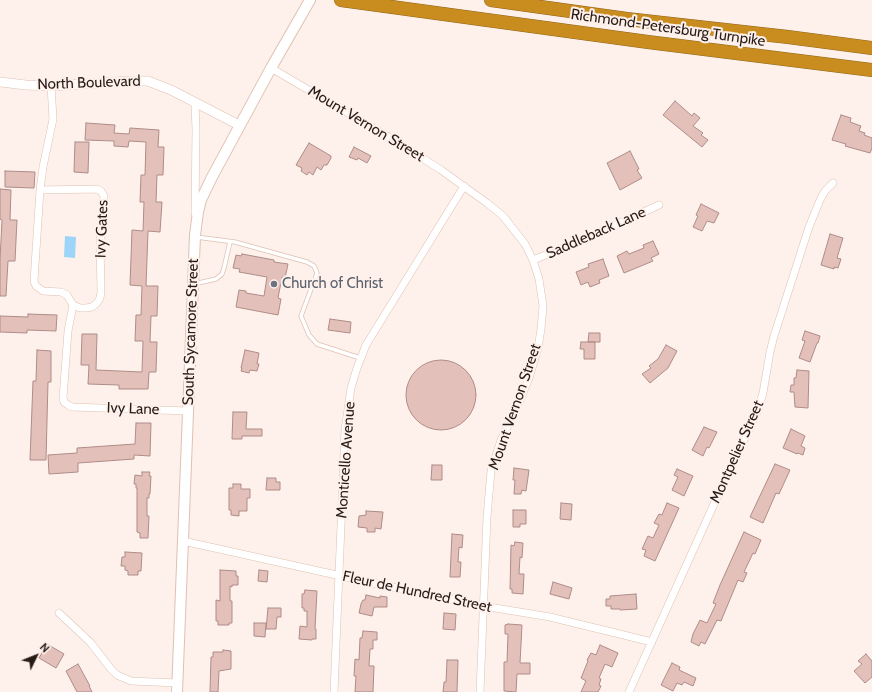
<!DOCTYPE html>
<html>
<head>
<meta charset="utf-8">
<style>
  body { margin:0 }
  #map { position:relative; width:872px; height:692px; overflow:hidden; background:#fef1eb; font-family:Cabin,sans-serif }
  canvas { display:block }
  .north { position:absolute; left:16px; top:636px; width:40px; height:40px; -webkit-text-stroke:3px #fef1eb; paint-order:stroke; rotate:47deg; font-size:11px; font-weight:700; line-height:16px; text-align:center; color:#271b16 }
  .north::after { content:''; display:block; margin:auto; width:14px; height:18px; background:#271b16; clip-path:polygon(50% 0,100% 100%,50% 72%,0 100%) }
</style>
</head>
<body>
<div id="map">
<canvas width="872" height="692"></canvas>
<div class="north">N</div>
</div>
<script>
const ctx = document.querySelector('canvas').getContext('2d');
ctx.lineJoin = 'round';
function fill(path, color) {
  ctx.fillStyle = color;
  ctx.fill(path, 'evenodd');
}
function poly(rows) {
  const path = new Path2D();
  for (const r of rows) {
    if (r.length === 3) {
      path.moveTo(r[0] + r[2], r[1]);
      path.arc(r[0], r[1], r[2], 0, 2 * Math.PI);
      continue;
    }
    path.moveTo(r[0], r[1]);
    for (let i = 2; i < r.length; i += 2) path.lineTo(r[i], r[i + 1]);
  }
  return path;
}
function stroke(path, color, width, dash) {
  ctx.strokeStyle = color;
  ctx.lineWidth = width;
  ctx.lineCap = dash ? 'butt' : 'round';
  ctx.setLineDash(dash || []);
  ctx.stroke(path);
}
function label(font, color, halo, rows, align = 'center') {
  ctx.font = font + ' Cabin,sans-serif';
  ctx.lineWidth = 4;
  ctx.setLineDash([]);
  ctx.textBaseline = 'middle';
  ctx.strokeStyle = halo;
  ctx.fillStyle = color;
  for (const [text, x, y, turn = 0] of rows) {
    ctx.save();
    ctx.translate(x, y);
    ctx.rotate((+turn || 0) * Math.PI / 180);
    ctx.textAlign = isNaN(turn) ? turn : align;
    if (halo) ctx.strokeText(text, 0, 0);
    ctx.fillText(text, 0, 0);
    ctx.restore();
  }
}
fill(poly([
  [65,236,76,237,75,258,64,257]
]), '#9cd5f7');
const building = poly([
  [675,101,692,116,694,113,700,118,693,126,703,133,701,135,708,140,702,147,663,115,675,101],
  [841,115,851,118,850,122,861,126,859,131,865,133,864,135,872,138,872,148,870,153,845,146,846,144,832,140,841,115],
  [86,123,115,125,114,133,129,134,130,128,159,130,158,147,164,147,163,175,157,175,156,202,162,202,160,232,148,231,146,286,158,286,157,316,151,316,150,342,157,342,156,372,149,372,148,389,119,389,119,385,88,384,89,365,81,365,82,334,97,334,96,370,142,372,143,341,135,341,136,315,141,315,142,286,130,285,132,230,143,231,144,202,140,202,141,175,145,175,146,142,129,141,128,147,114,146,114,141,85,140,86,123],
  [75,142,89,142,88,173,74,172,75,142],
  [309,143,331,156,331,158,327,165,324,165,321,170,317,167,313,175,309,172,307,175,301,171,302,168,296,165,309,143],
  [354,147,371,156,367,163,358,158,357,160,349,157,354,147],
  [630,151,639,169,637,170,642,178,620,190,607,163,630,151],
  [5,171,35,172,34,188,5,187,5,171],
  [0,189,11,190,10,220,17,220,15,261,8,261,6,296,0,296,0,260,2,220,0,219,0,189],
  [701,204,719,213,714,223,707,221,702,231,693,227,698,216,696,215,701,204],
  [830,234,843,238,837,258,841,259,838,268,834,267,834,269,821,265,830,234],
  [653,241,659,254,651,258,653,261,624,273,617,256,627,251,629,254,644,248,643,245,653,241],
  [242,254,274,260,274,262,288,264,285,278,282,277,278,298,281,299,278,315,236,307,239,290,246,291,246,293,264,296,267,277,239,272,240,269,233,268,236,255,241,256,242,254],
  [603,259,609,276,599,280,600,283,590,287,588,282,581,285,576,272,589,267,588,264,603,259],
  [28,314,57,315,56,331,27,330,27,333,0,332,0,316,28,317,28,314],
  [330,319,351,322,350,333,328,330,330,319],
  [805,331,820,336,818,343,817,343,810,362,799,358,805,341,802,340,805,331],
  [589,333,600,333,600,342,588,342,589,333],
  [581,342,595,342,595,359,584,359,584,349,580,349,581,342],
  [666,345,677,351,668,368,650,383,642,374,651,368,649,366,658,359,666,345],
  [37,350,51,351,51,382,48,382,46,460,30,460,33,381,36,381,37,350],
  [245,350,259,353,257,364,259,364,257,371,250,370,249,373,241,371,242,368,241,368,245,350],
  [441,395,35],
  [797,370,809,371,808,408,795,407,794,392,790,392,791,385,794,385,794,378,796,378,797,370],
  [233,412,247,412,246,429,262,429,262,436,242,436,242,439,232,439,233,412],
  [136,423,151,423,150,456,134,455,134,459,78,463,78,472,49,474,48,455,77,453,77,448,135,444,136,423],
  [704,427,717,432,709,448,707,447,703,456,692,450,704,427],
  [791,429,805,436,801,446,805,448,803,455,798,453,797,454,783,448,791,429],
  [775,464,790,470,779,494,776,493,763,523,750,517,775,464],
  [432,465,442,465,442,480,431,480,432,465],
  [514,468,529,470,526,491,522,490,521,494,514,494,515,480,513,480,514,468],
  [677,469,693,476,684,496,672,490,678,477,674,475,677,469],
  [142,472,150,472,149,476,151,476,150,494,149,494,149,498,147,498,147,516,149,516,148,538,140,538,140,533,137,532,137,488,136,488,136,484,134,484,135,475,142,476,142,472],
  [267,478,276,478,276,482,280,482,280,490,266,490,267,478],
  [233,484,241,484,241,489,250,489,250,498,247,498,247,511,239,511,239,516,231,515,231,510,229,510,229,488,233,488,233,484],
  [561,503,572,504,571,520,560,519,561,503],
  [667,503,679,508,655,561,644,556,646,550,642,549,648,536,653,538,659,525,654,523,659,514,662,515,667,503],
  [513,510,526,510,526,524,520,524,520,527,513,527,513,510],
  [366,511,383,512,381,529,375,528,375,532,367,532,367,528,358,527,359,516,366,515,366,511],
  [744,532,761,540,755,554,753,553,744,572,747,573,743,582,738,580,721,621,717,620,705,644,701,642,699,646,691,642,693,634,700,620,707,623,716,604,713,603,720,585,744,532],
  [452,534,463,535,462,548,459,547,458,562,461,562,460,577,450,577,452,534],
  [515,542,523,543,522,558,520,557,519,574,524,574,523,594,512,593,512,589,510,589,511,545,514,546,515,542],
  [125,552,142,553,141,571,138,571,138,575,128,575,128,571,125,570,125,566,121,566,122,557,125,557,125,552],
  [220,570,236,571,236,576,238,576,238,585,232,585,232,587,230,586,230,601,232,601,232,623,229,623,229,625,218,625,218,621,216,621,216,600,220,601,220,570],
  [259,570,268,571,267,582,258,581,259,570],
  [553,582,572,588,569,599,550,594,553,582],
  [305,590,317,591,315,629,316,629,316,639,312,639,312,640,299,639,300,626,307,627,307,611,304,611,304,608,302,608,302,594,304,594,305,590],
  [636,594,637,609,620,610,620,609,611,609,611,606,606,606,606,599,610,599,610,596,636,594],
  [366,595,380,598,380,596,387,597,387,607,374,607,372,616,359,613,361,604,363,600,365,600,366,595],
  [268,608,281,608,281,617,277,617,276,629,266,629,268,608],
  [444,613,456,614,455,630,443,629,444,613],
  [254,623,266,623,265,637,254,636,254,623],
  [508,624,522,625,520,663,530,663,530,674,517,674,516,692,504,691,504,662,507,662,508,634,505,634,505,625,508,624],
  [363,631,377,632,377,640,373,640,373,649,370,649,369,666,374,666,373,692,355,692,356,676,354,676,355,659,359,660,360,638,362,638,363,631],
  [47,644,64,654,56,668,39,658,47,644],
  [600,645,618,653,612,667,605,664,599,678,601,679,599,685,601,686,598,692,581,692,586,681,581,678,588,661,587,660,591,653,596,655,600,645],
  [223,650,231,651,231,669,219,671,218,692,210,692,211,657,213,657,213,652,223,652,223,650],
  [866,654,872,661,872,677,865,683,854,671,862,664,858,661,866,654],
  [447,660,458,660,457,692,443,692,444,683,444,682,446,682,447,660],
  [672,663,680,667,679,670,696,678,693,686,684,682,682,685,677,683,673,691,661,685,672,663],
  [78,664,90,686,89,686,92,692,77,692,66,671,78,664]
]);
fill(building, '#e4c0bb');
stroke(building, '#ae8c87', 1);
const service = poly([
  [196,237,235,242,307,262,314,266,317,273,301,316,309,335,317,344,360,358],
  [194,284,216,279,222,274,224,268,230,242]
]);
const minor = poly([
  [271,68,394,140,441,170,487,203,503,216,525,244,533,260,539,279,543,306,541,329,538,348,529,378,520,400,501,440,491,471,487,517,480,692],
  [51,86,53,119,43,167,40,190,34,281,36,286,43,291,61,292,67,295,73,305,68,331,63,398,64,402,68,405,72,407,188,411],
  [195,103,196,130,195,213],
  [40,190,97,189,101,191,104,196,100,243,101,292,100,298,97,303,92,307,86,308,80,308,73,305],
  [533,260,580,241,659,205],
  [183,541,368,582,483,606,550,617,652,642],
  [59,613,90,642,111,669,117,675,131,681,177,683],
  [334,692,345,430,351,388,357,368,366,345,464,186],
  [629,692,724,482,758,410,763,393,770,352,774,336,809,227,820,200,825,191,833,183]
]);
const tertiary = poly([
  [0,82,26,85,51,86,130,81,148,81,171,90,239,125]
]);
const secondary = poly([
  [177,692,195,235,198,212,201,200,212,177,271,68,310,0]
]);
const motorway = poly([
  [341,0,648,42,872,70],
  [491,0,627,19,788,37,872,48]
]);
stroke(service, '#dfc0b1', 5);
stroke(minor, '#dfc0b1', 8);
stroke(tertiary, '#dfc0b1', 10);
stroke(secondary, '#dfc0b1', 12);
stroke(motorway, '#90651c', 14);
stroke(service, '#fff', 3.5);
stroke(minor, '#fff', 7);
stroke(tertiary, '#fff', 9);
stroke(secondary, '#fff', 10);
stroke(motorway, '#c98d1f', 13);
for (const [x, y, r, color] of [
  [274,284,4,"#6b7280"]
]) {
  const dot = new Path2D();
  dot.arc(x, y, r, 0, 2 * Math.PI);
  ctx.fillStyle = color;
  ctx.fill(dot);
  stroke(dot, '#fef1eb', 1.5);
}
label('15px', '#271b16', '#fef1eb', [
  ["Richmond-Petersburg Turnpike",668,28,8],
  ["North Boulevard",89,83,-2],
  ["Mount Vernon Street",366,124,31],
  ["Ivy Gates",102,229,-88],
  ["Saddleback Lane",596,233,-24],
  ["South Sycamore Street",191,332,-88],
  ["Mount Vernon Street",515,407,-71],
  ["Ivy Lane",133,409,2],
  ["Montpelier Street",737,452,-66],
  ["Monticello Avenue",346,460,-86],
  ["Fleur de Hundred Street",417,592,12]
]);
label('15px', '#5b616d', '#fef1eb', [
  ["Church of Christ",282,284]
], 'left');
</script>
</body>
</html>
